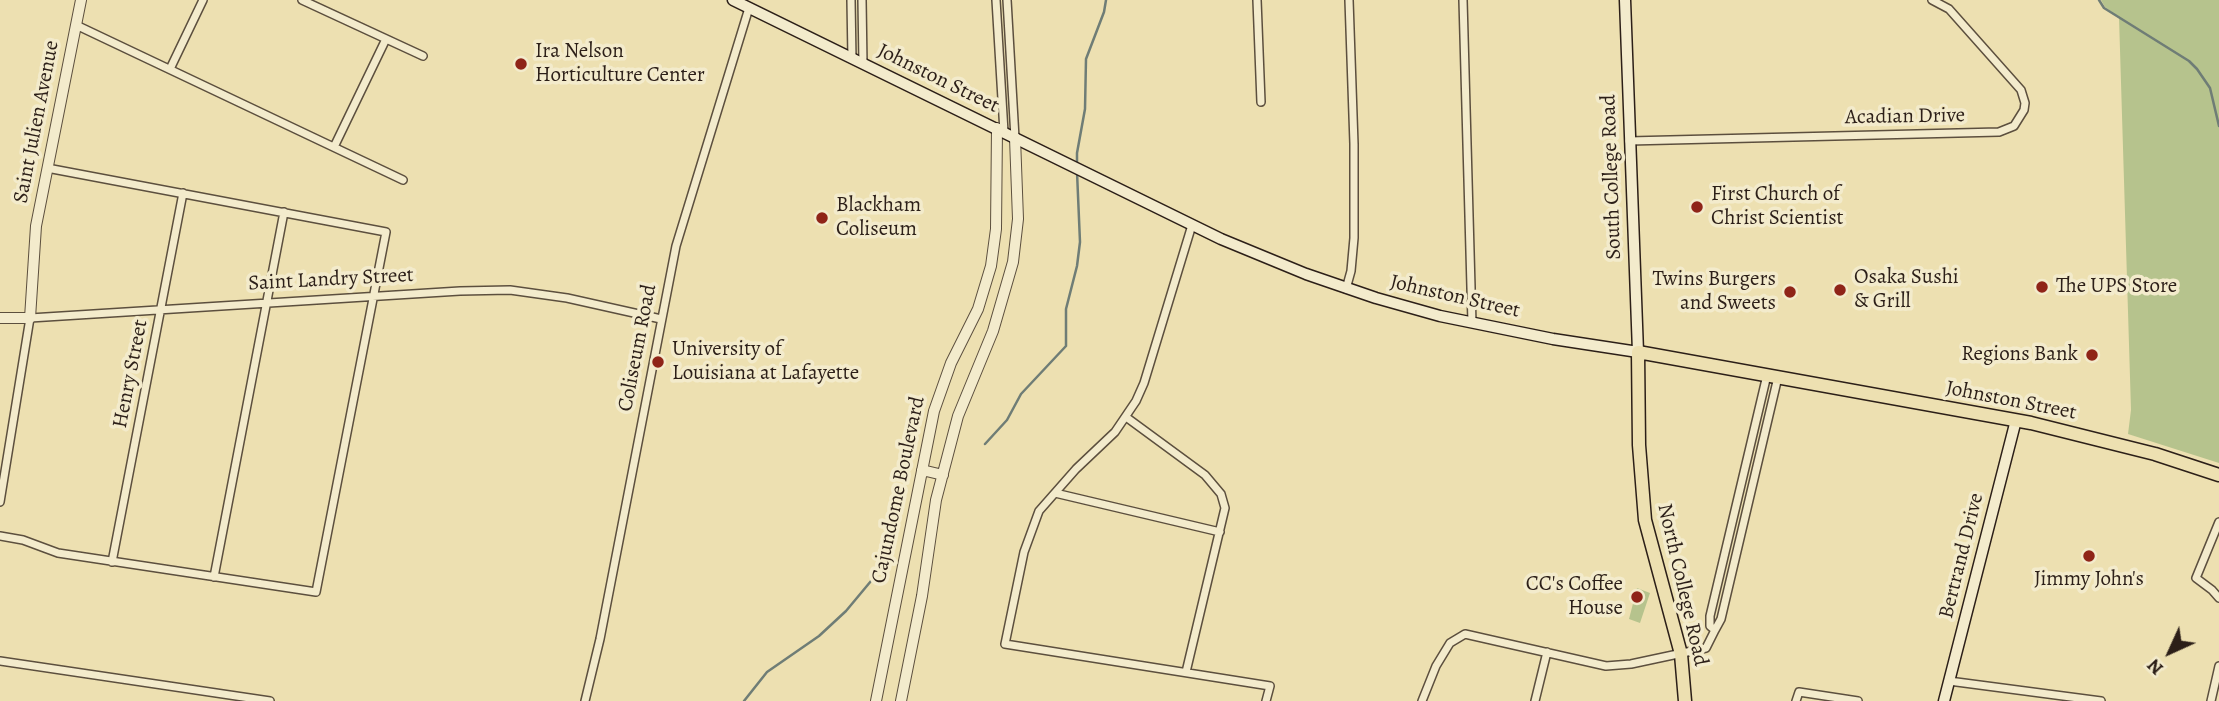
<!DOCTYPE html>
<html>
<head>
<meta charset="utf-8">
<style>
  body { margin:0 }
  #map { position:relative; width:2219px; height:701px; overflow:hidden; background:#ede0b1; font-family:Alegreya,serif }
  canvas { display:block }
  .north { position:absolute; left:2135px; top:617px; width:70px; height:70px; -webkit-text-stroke:5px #f3ebcc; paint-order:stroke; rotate:225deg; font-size:19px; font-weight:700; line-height:28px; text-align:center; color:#2c1f18 }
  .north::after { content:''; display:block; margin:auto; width:24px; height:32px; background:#2c1f18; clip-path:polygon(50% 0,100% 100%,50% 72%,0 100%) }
</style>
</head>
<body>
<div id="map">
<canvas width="2219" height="701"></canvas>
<div class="north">N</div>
</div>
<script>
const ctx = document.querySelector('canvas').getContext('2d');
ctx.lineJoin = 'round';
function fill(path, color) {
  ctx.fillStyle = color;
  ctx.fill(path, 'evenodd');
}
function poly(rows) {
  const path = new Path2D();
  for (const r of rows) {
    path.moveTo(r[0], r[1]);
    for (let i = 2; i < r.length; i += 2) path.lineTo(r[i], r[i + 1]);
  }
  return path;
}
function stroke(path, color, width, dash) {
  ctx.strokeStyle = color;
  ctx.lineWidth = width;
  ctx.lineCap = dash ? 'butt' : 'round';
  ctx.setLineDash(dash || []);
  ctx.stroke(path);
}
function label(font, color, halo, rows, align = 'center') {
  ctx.font = font + ' Alegreya,serif';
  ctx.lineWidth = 7;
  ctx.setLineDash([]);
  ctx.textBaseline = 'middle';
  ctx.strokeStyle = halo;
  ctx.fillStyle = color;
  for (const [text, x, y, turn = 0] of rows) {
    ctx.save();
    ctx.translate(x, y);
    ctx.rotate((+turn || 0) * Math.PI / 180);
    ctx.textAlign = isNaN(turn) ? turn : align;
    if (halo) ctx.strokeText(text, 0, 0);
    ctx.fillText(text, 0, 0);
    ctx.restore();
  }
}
fill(poly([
  [2101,0,2219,0,2219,463,2128,434,2131,410,2119,17,2105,7],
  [1637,588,1650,593,1640,623,1629,619]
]), '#b6c38d');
stroke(poly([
  [2099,0,2104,8,2189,61,2197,69,2210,88,2219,126],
  [1077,165,1077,153,1085,109,1086,59,1104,12,1106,0],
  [985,444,1007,420,1021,394,1066,346,1066,309,1077,266,1080,242,1077,172],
  [744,701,767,672,819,636,846,611,871,581]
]), '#6f7d76', 2.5);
const minor = poly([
  [302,0,423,56],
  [851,0,852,59],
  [862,0,863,64],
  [996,0,1004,132],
  [1007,0,1015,138],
  [1257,0,1261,102],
  [1463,0,1472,323],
  [76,25,403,180],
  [170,69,203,0],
  [1629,141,1999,132,2014,126,2024,110,2025,103,2021,90,1949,9,1932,0],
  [334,147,386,39],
  [1192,225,1144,383,1136,401,1115,432,1076,469,1039,511,1024,552,1005,644,1270,686,1266,701],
  [1346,289,1351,271,1354,238,1354,144,1349,0],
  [1126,417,1205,475,1221,494,1225,508,1186,672],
  [1055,493,1220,532],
  [0,502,30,318,460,291,510,290,567,298,661,319],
  [2219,522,2196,578,2212,590,2219,598],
  [0,536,23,540,58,553,316,592,386,232,47,168],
  [112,562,183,193],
  [214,577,284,212],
  [1715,630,1721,619,1778,377],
  [0,661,270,701],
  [1949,681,2101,701],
  [585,701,600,639,676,246,749,8],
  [1422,701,1436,666,1450,643,1465,634,1606,666,1631,664,1706,648,1715,630,1710,626,1710,616,1767,375],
  [1535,701,1547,652],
  [1796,701,1799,692,1858,701],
  [2211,701,2219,666]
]);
const tertiary = poly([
  [0,318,30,318,36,226,81,0],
  [922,470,943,475],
  [876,701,934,411,951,363,978,309,991,266,996,229,997,128],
  [901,701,922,596,936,500,958,416,993,331,1013,262,1018,219,1015,138]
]);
const secondary = poly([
  [733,0,1221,239,1306,274,1376,298,1440,316,1553,339,1638,352,1625,0],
  [1944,701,2016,420]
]);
const primary = poly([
  [1685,701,1681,654,1645,520,1639,445,1638,352,2031,423,2155,454,2219,475]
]);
stroke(minor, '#5c4f3e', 10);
stroke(tertiary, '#5c4f3e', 12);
stroke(secondary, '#2c1f18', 13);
stroke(primary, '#2c1f18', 15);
stroke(minor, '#f3ebcc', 7);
stroke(tertiary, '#f3ebcc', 10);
stroke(secondary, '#f3ebcc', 10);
stroke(primary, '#ede0b1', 12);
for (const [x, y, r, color] of [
  [521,64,7,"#8f2418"],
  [1697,207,7,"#8f2418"],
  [822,218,7,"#8f2418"],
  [2042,287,7,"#8f2418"],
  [1840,290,7,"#8f2418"],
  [1790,292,7,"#8f2418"],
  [2092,355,7,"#8f2418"],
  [658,362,7,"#8f2418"],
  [2089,556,7,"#8f2418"],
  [1637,597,7,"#8f2418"]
]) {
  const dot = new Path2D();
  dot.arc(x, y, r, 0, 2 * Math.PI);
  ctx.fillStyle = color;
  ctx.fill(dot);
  stroke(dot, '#f3ebcc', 2.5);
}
label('21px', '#2c1f18', '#f3ebcc', [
  ["Ira Nelson",535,52],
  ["Horticulture Center",535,76],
  ["First Church of",1711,195],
  ["Christ Scientist",1711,219],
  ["Blackham",836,206],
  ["Coliseum",836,230],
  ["Osaka Sushi",1854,278],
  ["& Grill",1854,302],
  ["Twins Burgers",1776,280,"right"],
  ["and Sweets",1776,304,"right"],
  ["The UPS Store",2056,287],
  ["University of",672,350],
  ["Louisiana at Lafayette",672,374],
  ["Regions Bank",2078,355,"right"],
  ["Jimmy John's",2089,580,"center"],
  ["CC's Coffee",1623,585,"right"],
  ["House",1623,609,"right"]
], 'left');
label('21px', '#2c1f18', '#f3ebcc', [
  ["Johnston Street",938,79,26],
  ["Acadian Drive",1905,117,-1],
  ["Saint Julien Avenue",37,122,-79],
  ["South College Road",1612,177,-92],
  ["Saint Landry Street",331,280,-3],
  ["Johnston Street",1455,297,13],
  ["Coliseum Road",638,348,-79],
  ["Henry Street",131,374,-79],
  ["Johnston Street",2011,401,11],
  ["Cajundome Boulevard",899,490,-78],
  ["Bertrand Drive",1962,556,-76],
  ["North College Road",1682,585,77]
]);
</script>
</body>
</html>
